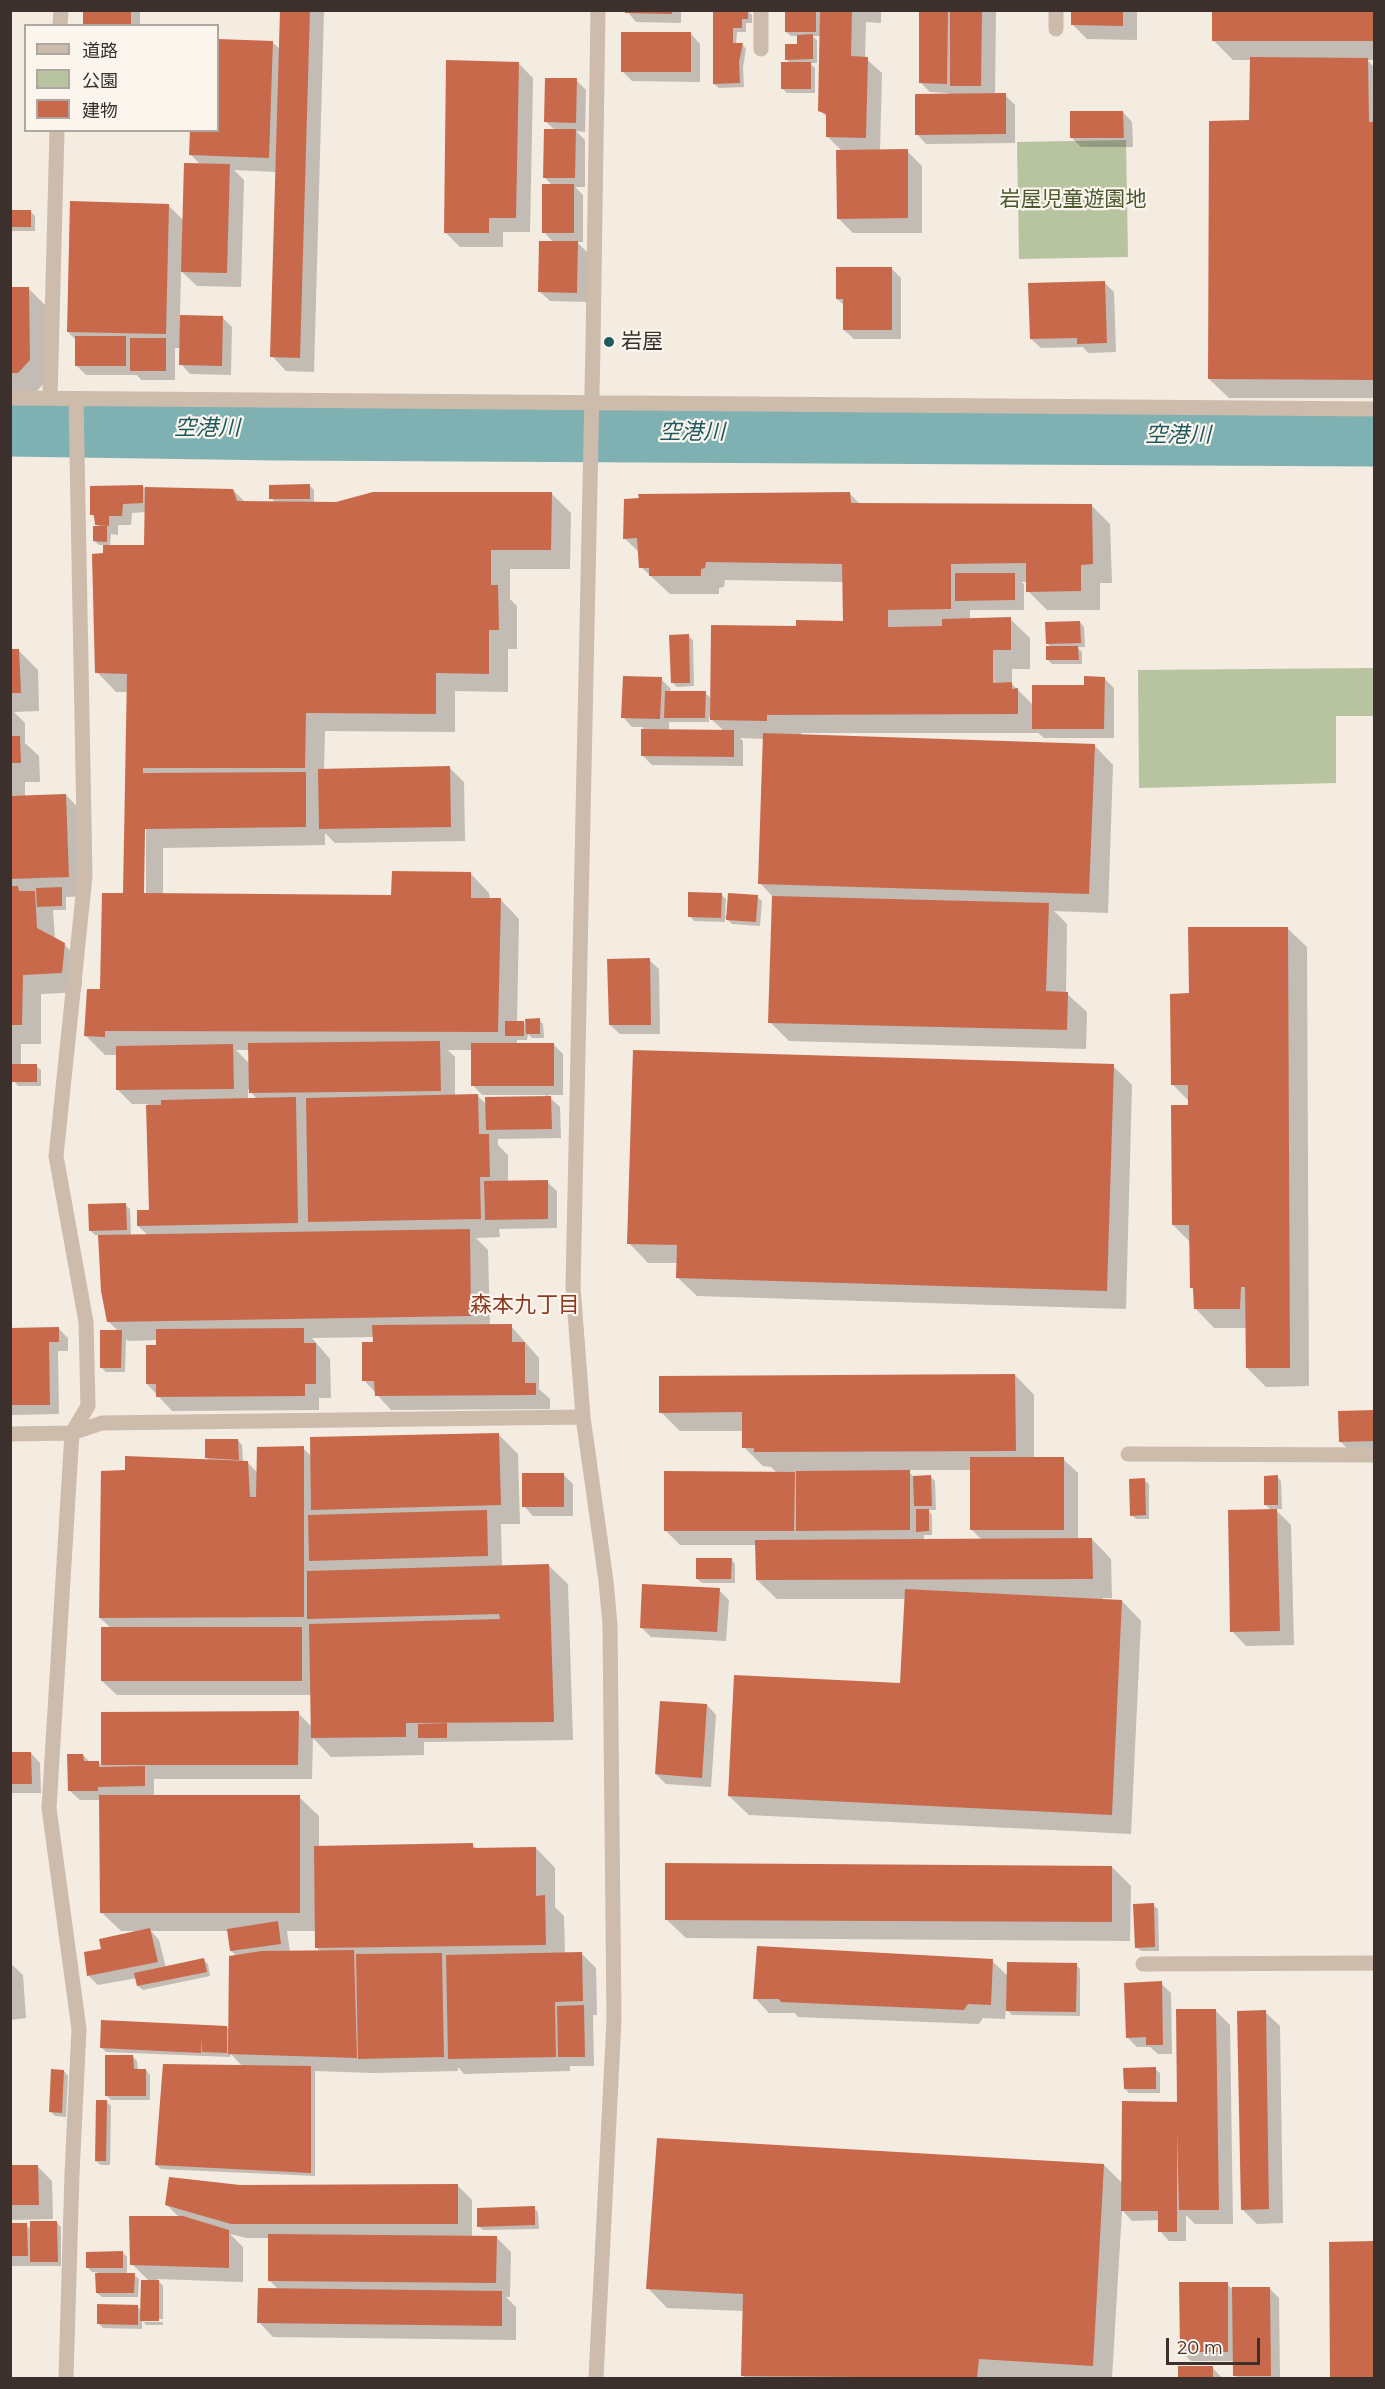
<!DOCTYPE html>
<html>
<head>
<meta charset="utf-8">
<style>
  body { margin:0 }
  #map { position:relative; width:1385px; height:2389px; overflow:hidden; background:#f4ebe1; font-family:Montserrat,"Noto Sans JP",sans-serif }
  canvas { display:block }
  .frame { position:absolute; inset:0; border:12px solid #3b302b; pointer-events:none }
  .legend { position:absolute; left:24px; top:24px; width:195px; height:108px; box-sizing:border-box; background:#fbf5ee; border:2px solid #aea6a0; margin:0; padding:8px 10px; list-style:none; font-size:18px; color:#3b302b }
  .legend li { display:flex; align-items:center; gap:12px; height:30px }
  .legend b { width:30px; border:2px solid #aea6a0 }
  .scale { position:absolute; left:1166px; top:2338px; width:94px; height:27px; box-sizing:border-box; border:3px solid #3b302b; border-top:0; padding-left:8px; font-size:18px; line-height:21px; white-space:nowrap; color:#3b302b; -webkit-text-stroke:4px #fbf5ee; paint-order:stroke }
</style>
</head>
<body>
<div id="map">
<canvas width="1385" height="2389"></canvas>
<div class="frame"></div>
<ul class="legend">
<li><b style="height:8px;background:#cdbbac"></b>道路</li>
<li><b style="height:16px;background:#b8c4a0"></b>公園</li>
<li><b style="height:16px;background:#c8694b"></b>建物</li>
</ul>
<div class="scale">20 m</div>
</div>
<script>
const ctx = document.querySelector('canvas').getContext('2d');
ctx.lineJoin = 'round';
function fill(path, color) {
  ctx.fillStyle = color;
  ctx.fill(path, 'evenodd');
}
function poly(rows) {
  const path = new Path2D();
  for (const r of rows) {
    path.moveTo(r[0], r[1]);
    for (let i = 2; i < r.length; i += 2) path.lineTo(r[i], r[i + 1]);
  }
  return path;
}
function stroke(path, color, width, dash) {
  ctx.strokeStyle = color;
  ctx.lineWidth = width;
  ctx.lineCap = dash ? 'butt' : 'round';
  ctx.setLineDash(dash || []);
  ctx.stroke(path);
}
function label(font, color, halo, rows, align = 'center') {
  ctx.font = font + ' Montserrat,"Noto Sans JP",sans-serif';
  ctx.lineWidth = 4.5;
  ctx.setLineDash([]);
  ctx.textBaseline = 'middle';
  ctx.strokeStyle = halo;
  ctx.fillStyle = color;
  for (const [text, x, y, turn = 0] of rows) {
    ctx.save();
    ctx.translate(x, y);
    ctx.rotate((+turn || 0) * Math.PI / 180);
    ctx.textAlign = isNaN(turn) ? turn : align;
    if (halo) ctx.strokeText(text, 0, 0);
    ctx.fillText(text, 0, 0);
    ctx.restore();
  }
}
fill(poly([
  [1126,140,1128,257,1019,259,1017,142],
  [1374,668,1374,716,1336,716,1336,783,1139,788,1138,670]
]), '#b8c4a0');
fill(poly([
  [85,10,140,10,140,26,84,26],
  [282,10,324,10,314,372,286,371,272,356,277,172,234,170,244,180,241,287,197,286,181,271,180,316,222,317,232,327,231,375,190,374,181,364,181,348,175,348,175,380,141,380,137,375,86,375,76,365,76,340,68,332,168,205,184,221,201,165,191,155,218,130,218,40,272,42,281,50],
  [626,10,681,10,681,23,636,22],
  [714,10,748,11,752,15,752,23,746,23,746,32,737,32,736,44,742,44,746,49,743,67,744,87,719,88,714,84],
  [797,10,881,10,881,23,866,22,865,58,882,73,880,151,907,151,922,166,922,233,853,233,838,218,842,151,828,137,828,118,820,110,821,36,812,36,817,40,817,63,810,63,815,68,815,93,787,93,782,88,791,64,786,59,798,45,798,36,791,36,786,32],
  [921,10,996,10,995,95,1005,95,1015,105,1015,143,926,144,917,134,948,95,948,93,930,92,921,83],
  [1072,10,1137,10,1137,40,1087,39,1072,24],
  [1214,10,1374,10,1374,60,1367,60,1374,67,1374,398,1229,398,1209,379,1250,122,1251,60,1233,60,1214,41],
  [691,34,700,44,700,82,632,81,622,71],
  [518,63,533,78,530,232,503,232,503,247,460,247,445,232],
  [576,80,586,90,585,132,576,131,585,140,585,187,575,187,583,195,583,242,577,242,587,252,587,302,550,301,540,292,554,243,544,232,552,185,544,177,555,130,545,121],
  [1123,112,1132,122,1133,147,1081,147,1071,137],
  [10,212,31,212,35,216,35,231,12,231],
  [891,268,901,278,901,339,854,339,844,330,844,305,837,299],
  [1104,282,1114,292,1116,352,1088,353,1083,347,1041,348,1031,339],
  [10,289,29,289,48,308,48,379,37,391,10,391],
  [142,486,147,490,233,490,245,502,276,503,271,498,310,486,314,490,314,504,551,493,571,513,570,569,510,569,510,599,517,606,517,649,508,649,508,692,455,691,455,732,325,731,324,770,449,767,464,782,465,841,335,843,325,833,325,845,163,848,163,894,393,897,470,873,489,893,490,899,500,899,519,919,517,1023,523,1023,527,1026,539,1020,543,1024,544,1038,532,1038,528,1034,527,1040,517,1040,517,1045,554,1045,563,1054,563,1095,547,1095,560,1107,561,1138,498,1139,498,1145,508,1155,508,1182,547,1182,557,1191,557,1228,499,1229,500,1237,476,1238,488,1250,490,1326,511,1326,539,1358,539,1389,550,1399,550,1409,391,1410,364,1380,374,1337,312,1338,330,1359,331,1398,319,1398,319,1410,172,1411,147,1384,157,1340,128,1341,126,1339,125,1372,106,1372,101,1367,119,1332,108,1321,103,1291,99,1235,95,1235,90,1230,125,1205,130,1209,131,1236,149,1236,138,1226,150,1211,148,1104,132,1104,118,1090,117,1055,105,1055,86,1036,102,991,125,895,128,692,116,692,97,672,105,545,99,545,94,541,100,528,92,514],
  [146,512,146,546,110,546,111,534,118,535,118,525,131,525,132,513],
  [143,827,146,827,146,900,143,900],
  [236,1050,250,1050,250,1064],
  [448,1050,473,1050,473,1085,482,1095,546,1095,546,1098,487,1105,478,1096,455,1096,455,1057],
  [248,1089,258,1100,248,1100],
  [850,494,861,505,1091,505,1110,524,1112,583,1100,583,1100,610,1047,610,1028,591,1028,582,1021,582,1024,584,1024,610,970,610,970,620,1010,619,1030,638,1030,669,1012,669,1012,684,1034,706,1104,678,1114,688,1114,738,1044,738,1038,733,801,733,801,736,1094,745,1113,765,1108,913,1054,911,1067,924,1066,993,1087,1012,1086,1049,789,1041,770,1022,773,897,760,883,764,739,740,738,743,741,743,766,652,765,642,755,643,727,632,727,623,717,661,679,671,689,670,692,705,693,712,699,797,628,844,623,844,582,725,580,724,587,719,588,719,594,670,594,641,567,640,553,624,538],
  [709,717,724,731,669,731,669,722,709,722],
  [1080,622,1084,627,1085,647,1077,647,1082,652,1082,664,1052,664,1047,659,1052,648,1047,643],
  [688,636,693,640,694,686,677,687,672,682],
  [10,651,19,651,38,670,39,711,14,712,25,723,25,743,39,756,40,782,25,782,25,797,66,795,85,815,87,896,66,897,66,910,53,910,55,940,64,944,83,964,81,992,41,994,41,1044,21,1044,21,1066,36,1066,41,1070,41,1086,18,1086,14,1081,14,1071,10,1071],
  [721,894,726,899,725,916,757,897,762,901,760,926,732,924,725,917,725,922,694,921,690,916],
  [1287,928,1307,947,1309,1386,1266,1387,1247,1368,1247,1328,1214,1328,1195,1308,1195,1291,1192,1288,1191,1243,1173,1225,1190,1102,1172,1084,1190,995],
  [649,960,659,969,660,1034,620,1034,610,1025],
  [1113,1066,1132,1085,1126,1309,697,1296,677,1277,678,1263,648,1263,629,1243],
  [58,1328,68,1338,68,1351,58,1351,59,1414,12,1415,10,1329],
  [1015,1375,1034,1395,1034,1459,1063,1459,1078,1473,1078,1540,1092,1539,1111,1559,1112,1598,1103,1598,1103,1601,1122,1601,1141,1621,1131,1834,749,1815,729,1796,902,1684,906,1599,777,1599,757,1580,757,1545,680,1545,665,1530,776,1472,771,1467,763,1466,744,1447,744,1431,680,1431,661,1412],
  [907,1470,971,1470,972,1530,982,1540,924,1540,924,1535,932,1535,932,1515,928,1510,936,1510,935,1481,931,1477,914,1477],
  [1340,1412,1374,1412,1374,1450,1350,1451,1340,1441],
  [499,1435,518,1454,520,1524,501,1524,502,1567,548,1565,568,1584,573,1740,424,1742,424,1755,331,1757,313,1738,312,1779,154,1779,154,1797,299,1797,319,1816,319,1847,472,1845,477,1849,536,1848,555,1868,555,1907,564,1916,565,1954,581,1953,596,1968,597,2015,593,2015,594,2066,570,2066,570,2071,464,2074,458,2067,458,2071,373,2073,315,2071,315,2176,161,2169,156,2165,242,2066,231,2054,230,2057,106,2052,102,2048,227,2027,230,2031,237,1956,231,1951,229,1931,151,1931,159,1940,166,1968,203,1960,208,1964,210,1976,143,1990,138,1986,137,1978,98,1985,89,1976,103,1950,136,1931,121,1931,101,1912,101,1800,80,1800,70,1791,83,1755,90,1762,98,1762,102,1766,102,1713,298,1713,312,1727,311,1695,117,1695,102,1681,111,1628,100,1618,127,1472,210,1461,206,1457,238,1440,242,1445,243,1462,247,1462,258,1473,303,1448,311,1456],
  [287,1931,317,1931,317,1948,320,1951,290,1952],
  [563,1474,573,1484,573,1516,533,1516,524,1506],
  [1277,1477,1281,1481,1282,1509,1275,1509,1291,1525,1294,1645,1246,1646,1232,1631,1271,1510,1266,1505],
  [1144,1480,1149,1484,1149,1519,1136,1519,1131,1515],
  [731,1559,735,1564,735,1583,702,1583,697,1579],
  [719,1590,729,1600,726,1641,651,1637,641,1627],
  [707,1705,716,1715,711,1787,666,1784,656,1774],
  [31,1753,40,1763,41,1793,10,1793,10,1754],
  [1112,1867,1131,1886,1130,1941,686,1938,666,1919],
  [1153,1905,1158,1909,1159,1951,1141,1951,1136,1947],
  [992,1961,1008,1976,1076,1965,1080,1969,1080,2016,1012,2015,1006,2009,1005,2019,983,2018,979,2024,798,2017,795,2013,769,2013,755,1998],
  [10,1963,23,1975,26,2018,10,2020],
  [1161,1983,1171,1993,1172,2054,1158,2054,1150,2047,1137,2047,1127,2037],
  [1216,2011,1230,2025,1233,2224,1195,2224,1186,2215,1186,2241,1169,2241,1160,2231,1160,2220,1132,2221,1122,2210,1112,2378,746,2378,743,2376,744,2311,667,2308,648,2288,1104,2165,1123,2184,1176,2104],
  [1265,2012,1280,2026,1283,2223,1257,2224,1242,2209],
  [133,2057,137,2061,138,2070,146,2070,150,2075,150,2100,111,2100,107,2096],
  [1155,2069,1160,2073,1160,2093,1129,2093,1125,2089],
  [64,2071,68,2076,66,2117,55,2116,51,2112],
  [107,2102,111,2106,110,2165,101,2165,96,2161],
  [37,2166,52,2181,53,2219,10,2220,10,2167],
  [457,2185,472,2200,472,2237,496,2237,511,2252,510,2297,506,2297,516,2307,516,2340,273,2337,259,2322,279,2290,269,2280,270,2238,247,2238,230,2234,243,2247,243,2282,157,2279,163,2286,163,2319,144,2319,144,2322,163,2322,163,2325,146,2325,142,2320,142,2329,103,2328,99,2324,137,2306,142,2311,149,2281,132,2264,180,2218,167,2205,240,2187],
  [534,2208,538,2212,539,2229,483,2230,478,2226],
  [57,2223,61,2227,61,2266,10,2266,10,2225,26,2225,31,2229],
  [1374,2243,1374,2378,1332,2378,1330,2244],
  [123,2253,127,2257,127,2275,134,2275,139,2279,138,2297,102,2297,97,2293,97,2272,92,2272,88,2268],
  [1227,2284,1232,2289,1269,2288,1279,2298,1280,2378,1238,2378,1235,2375,1235,2361,1191,2361,1181,2351],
  [1212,2367,1222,2378,1180,2378,1180,2368]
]), '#0003');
stroke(poly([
  [10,428,279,432,1374,438]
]), '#7fb0b2', 57);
fill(poly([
  [83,10,131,10,131,26,83,26],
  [280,10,310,10,300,358,270,357],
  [625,10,672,10,672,14,625,13],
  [713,10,748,10,748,19,742,19,742,28,733,28,733,43,743,43,739,62,740,83,713,84],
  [785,10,816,10,816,32,785,32],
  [820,10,852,10,851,56,868,57,866,138,826,137,826,114,818,111],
  [919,10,948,10,947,84,919,83],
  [950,10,982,10,981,86,950,86],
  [1071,10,1123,10,1123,26,1071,25],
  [1212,10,1374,10,1374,41,1212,41],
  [621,32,691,32,691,72,621,72],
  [813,34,813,59,785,60,785,44,797,44,797,35],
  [218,39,273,41,269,158,189,155,190,130,218,130],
  [1250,57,1368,58,1369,122,1374,122,1374,380,1208,379,1209,121,1249,120],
  [446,60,519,62,516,218,489,218,489,233,444,233],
  [781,62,811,62,811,89,781,89],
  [545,78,577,78,576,123,544,122],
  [1006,93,1006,134,915,135,915,94],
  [1070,111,1123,111,1124,138,1070,138],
  [544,129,576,129,575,178,543,178],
  [908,149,908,218,837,219,836,150],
  [184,163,230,164,227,273,181,272],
  [542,184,574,184,574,233,542,233],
  [70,201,169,204,166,334,67,332],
  [10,210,31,210,31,227,10,227],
  [539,241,578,241,577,293,538,292],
  [836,267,892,267,892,330,843,330,843,299,836,299],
  [1105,281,1107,343,1077,344,1077,338,1030,339,1028,283],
  [10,287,29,287,30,360,18,373,10,373],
  [180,315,223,316,222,366,179,365],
  [75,336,126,336,126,366,75,366],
  [130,338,166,338,166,371,130,371],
  [310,484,310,499,269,499,269,485],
  [143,485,143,503,123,504,122,516,109,516,109,526,95,525,94,515,90,515,90,486],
  [145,487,233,489,237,501,336,502,373,492,552,492,551,550,491,550,491,585,498,585,499,630,489,630,489,674,436,673,436,714,306,713,305,768,143,768,143,773,306,772,306,827,145,829,144,893,391,895,392,871,471,872,471,898,501,898,498,1032,105,1031,105,1037,84,1036,87,989,100,989,102,893,123,893,127,674,95,673,92,554,103,553,103,545,144,545],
  [850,492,851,503,1092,504,1093,564,1081,565,1081,591,1026,592,1026,563,951,564,951,609,888,610,888,627,942,626,942,619,1011,617,1011,650,993,650,993,683,1012,682,1012,689,1018,688,1018,714,767,715,767,721,710,720,711,625,796,626,796,620,843,621,842,564,706,562,705,568,701,569,701,576,649,576,649,568,639,568,637,538,623,539,624,499,639,498,638,494],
  [93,526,107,526,107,542,93,541],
  [955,573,1015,573,1015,600,955,601],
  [1080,621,1081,643,1046,644,1045,622],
  [689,634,690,683,671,683,669,635],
  [1046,646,1078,646,1079,660,1046,660],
  [10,649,19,649,21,693,10,693],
  [623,676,662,677,660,719,621,718],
  [1084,676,1105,677,1104,729,1032,729,1032,685,1084,685],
  [665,691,706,691,705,718,664,718],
  [641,729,734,730,734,757,641,756],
  [763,733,1095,744,1089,894,758,884],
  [10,736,20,736,21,763,10,763],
  [450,766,451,827,319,829,318,769],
  [66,794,69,877,10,879,10,796],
  [10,886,18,886,19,891,35,891,37,928,65,943,62,973,23,975,22,1025,10,1025],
  [62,887,62,906,37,907,36,888],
  [688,892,722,893,721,918,688,917],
  [728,893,758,895,756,922,726,920],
  [772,896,1049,903,1046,991,1068,992,1067,1030,768,1023],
  [1188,927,1288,927,1290,1368,1246,1368,1245,1287,1241,1287,1240,1309,1194,1309,1193,1288,1190,1288,1189,1225,1172,1225,1171,1105,1188,1105,1188,1085,1171,1085,1170,994,1189,993],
  [650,958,651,1025,609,1025,607,959],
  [540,1018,540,1034,526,1034,525,1019],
  [505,1021,524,1021,524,1036,505,1036],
  [440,1041,441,1091,249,1093,248,1043],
  [471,1043,554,1043,554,1086,471,1086],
  [233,1044,234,1089,116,1090,116,1046],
  [633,1050,1114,1064,1107,1291,676,1278,677,1245,627,1244],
  [12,1064,37,1064,37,1082,12,1082],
  [478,1094,479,1134,489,1134,490,1177,480,1177,481,1219,308,1222,306,1098],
  [551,1096,552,1129,486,1130,485,1097],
  [296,1097,298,1223,137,1226,137,1210,149,1210,146,1105,161,1105,161,1100],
  [548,1180,548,1219,485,1220,484,1181],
  [126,1203,127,1230,89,1231,88,1204],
  [470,1229,471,1316,107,1322,101,1291,98,1235],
  [512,1324,512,1342,525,1342,525,1383,536,1383,536,1395,375,1396,374,1381,362,1381,362,1342,373,1342,372,1325],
  [59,1327,59,1342,49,1342,50,1405,10,1405,10,1328],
  [304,1328,304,1343,316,1343,316,1384,305,1384,305,1396,156,1397,156,1384,146,1384,146,1345,156,1345,156,1329],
  [100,1330,122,1330,121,1368,100,1368],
  [1015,1374,1016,1451,754,1452,754,1448,742,1448,742,1412,659,1413,659,1376],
  [1374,1410,1374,1441,1339,1442,1338,1411],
  [499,1433,501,1505,311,1510,310,1437],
  [205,1439,238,1439,239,1460,205,1458],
  [304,1446,304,1617,99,1618,101,1471,125,1470,125,1456,248,1461,250,1497,256,1497,257,1447],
  [970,1457,1064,1457,1064,1530,970,1530],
  [910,1470,910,1530,796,1531,796,1471],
  [664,1471,795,1472,794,1531,664,1531],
  [522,1473,564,1473,564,1507,522,1507],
  [931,1475,932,1506,914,1506,913,1476],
  [1278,1475,1278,1505,1264,1505,1264,1476],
  [1145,1478,1146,1515,1130,1516,1129,1479],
  [916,1509,929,1509,929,1531,916,1532],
  [1277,1509,1280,1631,1230,1632,1228,1510],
  [487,1510,488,1556,309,1561,308,1515],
  [1092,1538,1093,1579,756,1580,755,1540],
  [696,1558,732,1558,731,1579,696,1579],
  [549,1564,554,1722,406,1723,406,1737,311,1738,309,1624,500,1619,499,1614,307,1619,307,1571],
  [642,1584,720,1588,717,1632,640,1628],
  [905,1589,1122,1600,1112,1815,728,1796,734,1675,900,1683],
  [101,1627,302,1627,302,1681,101,1681],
  [660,1701,707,1704,702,1778,655,1774],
  [299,1711,298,1765,101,1765,101,1712],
  [447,1723,447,1738,418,1738,418,1724],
  [10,1752,31,1752,32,1784,10,1784],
  [67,1754,83,1754,84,1761,99,1761,99,1767,145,1766,145,1786,98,1787,98,1791,68,1791],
  [99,1795,300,1795,300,1913,100,1913],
  [473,1843,473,1848,536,1847,536,1896,545,1895,546,1945,315,1948,314,1846],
  [665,1863,1112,1866,1112,1922,665,1920],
  [1154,1903,1155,1947,1135,1948,1133,1904],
  [278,1921,281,1944,230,1951,227,1929],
  [150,1928,158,1962,87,1976,84,1952,101,1949,99,1939],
  [757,1946,993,1959,991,2005,968,2004,964,2010,781,2002,779,1999,753,1999],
  [354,1950,357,2058,228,2054,229,1956,261,1951],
  [582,1952,583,2001,555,2002,556,2057,448,2059,446,1955],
  [442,1953,444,2057,358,2059,356,1954],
  [204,1958,207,1972,137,1986,134,1973],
  [1007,1962,1077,1963,1076,2012,1006,2011],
  [1162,1981,1163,2045,1146,2045,1146,2037,1126,2038,1124,1983],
  [584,2005,585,2057,558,2057,557,2006],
  [1176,2009,1216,2009,1219,2210,1179,2210,1177,2131,1177,2232,1158,2232,1158,2211,1121,2211,1122,2101,1177,2102],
  [1266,2010,1269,2209,1241,2210,1237,2011],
  [101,2020,227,2026,227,2053,202,2052,202,2037,201,2053,100,2048],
  [105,2055,133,2055,134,2069,146,2069,146,2096,105,2096],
  [163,2064,311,2066,311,2173,155,2165],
  [1156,2067,1156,2089,1124,2089,1123,2068],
  [51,2069,64,2070,62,2113,49,2112],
  [96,2100,107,2100,106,2161,95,2161],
  [657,2138,1104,2164,1093,2366,979,2359,977,2378,741,2376,743,2294,646,2289],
  [10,2165,38,2165,39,2205,10,2205],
  [169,2177,240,2185,458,2184,458,2224,231,2224,165,2205],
  [535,2206,535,2225,477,2227,477,2208],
  [129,2216,183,2216,229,2230,229,2268,130,2265],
  [30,2221,57,2221,58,2262,30,2262],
  [10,2223,27,2223,28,2256,10,2256],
  [268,2234,497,2236,496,2283,268,2281],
  [1374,2241,1374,2378,1330,2378,1329,2242],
  [123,2251,123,2268,86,2268,86,2252],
  [95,2273,135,2273,134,2293,96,2293],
  [141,2280,159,2280,159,2321,140,2321],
  [1179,2282,1228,2282,1228,2352,1180,2352],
  [1232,2287,1270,2287,1271,2376,1233,2376],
  [258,2288,502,2291,502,2326,257,2323],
  [97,2304,138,2305,138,2325,97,2324],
  [1178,2366,1213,2366,1213,2378,1178,2378]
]), '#c8694b');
stroke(poly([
  [60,26,61,10],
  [1056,29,1056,10],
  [761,49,761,10],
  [10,398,1374,409],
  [50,398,57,130],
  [10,1434,72,1433,102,1423,583,1417],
  [1128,1454,1374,1455],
  [1143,1964,1374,1963],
  [66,2378,72,2174,79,2029,49,1808,72,1433,88,1406,86,1322,56,1156,85,876,76,399],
  [596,2378,614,2020,610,1625,606,1581,583,1417,573,1287,593,344,598,10]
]), '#cdbbac', 15);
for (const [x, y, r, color] of [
  [609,342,6,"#1f5a5e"]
]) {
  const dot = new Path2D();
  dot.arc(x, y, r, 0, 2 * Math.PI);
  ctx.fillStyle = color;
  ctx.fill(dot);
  stroke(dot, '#fbf5ee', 2);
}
label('21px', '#4a5a2e', '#fbf5ee', [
  ["岩屋児童遊園地",1073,200]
]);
label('21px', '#3b302b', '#fbf5ee', [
  ["岩屋",621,342]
], 'left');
label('italic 22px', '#1f5a5e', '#fbf5ee', [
  ["空港川",207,429],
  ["空港川",692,433],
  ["空港川",1178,436]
]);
label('22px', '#8c3b22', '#fbf5ee', [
  ["森本九丁目",525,1306]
]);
</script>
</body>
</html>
